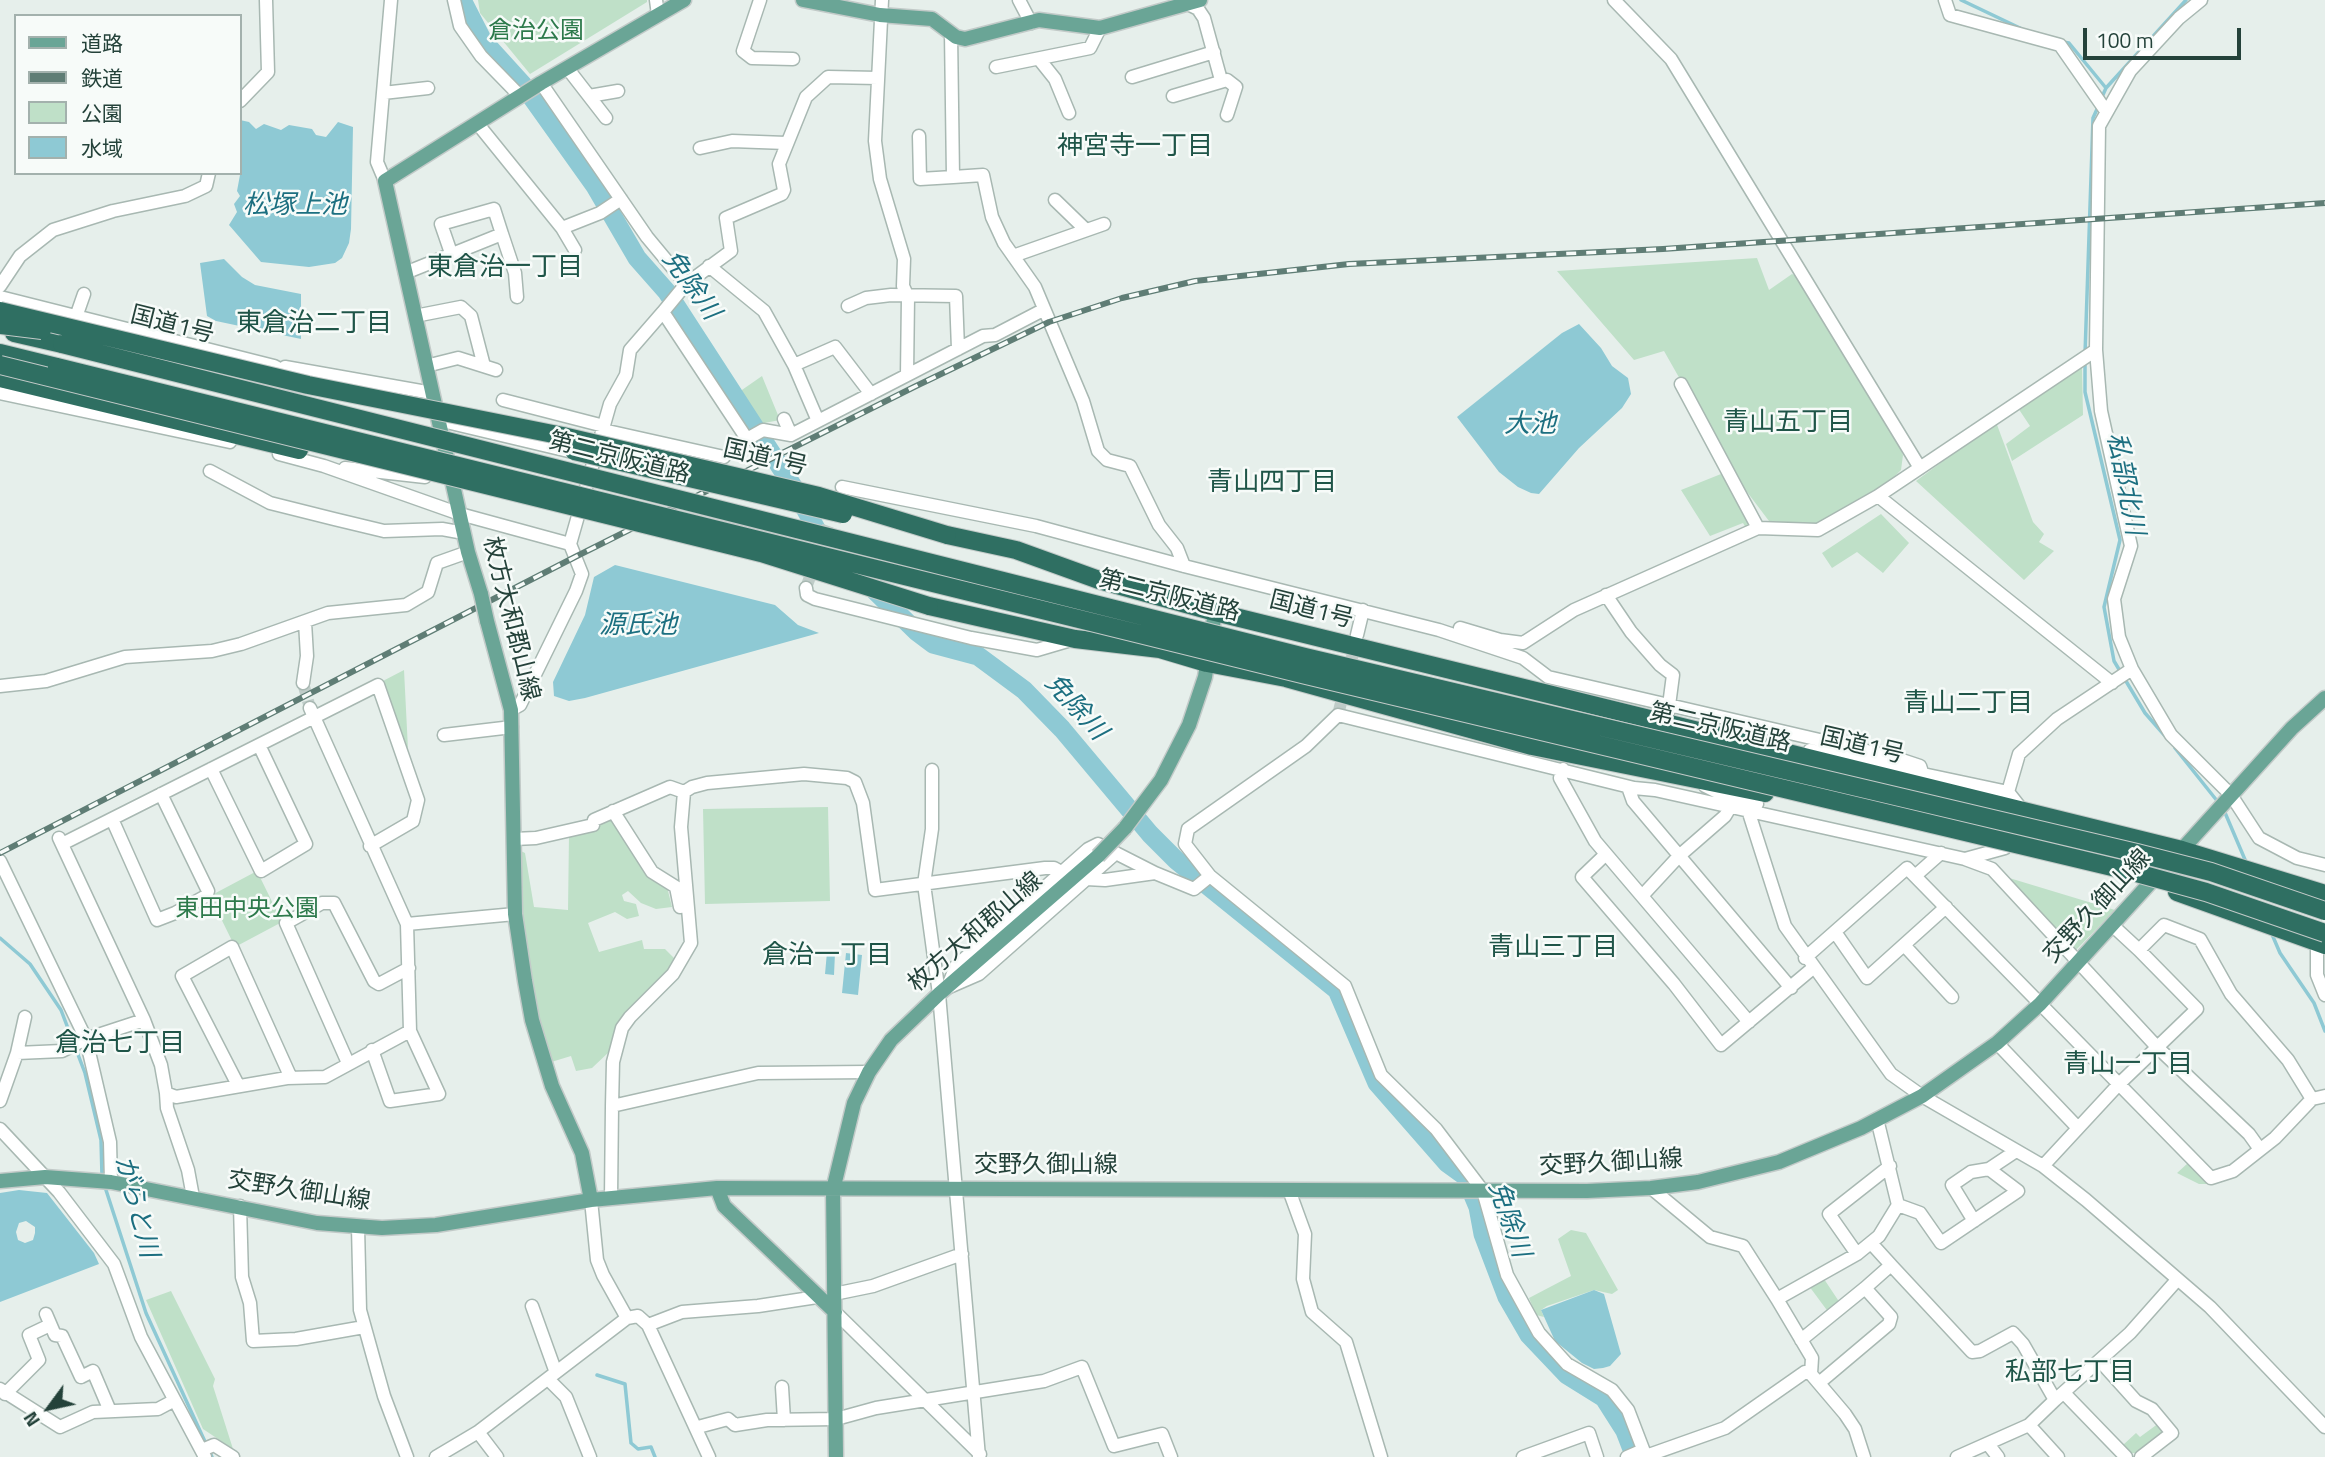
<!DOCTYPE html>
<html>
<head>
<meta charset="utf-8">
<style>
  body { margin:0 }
  #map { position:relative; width:2325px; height:1457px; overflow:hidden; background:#e6efeb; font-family:"Titillium Web","Noto Sans JP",sans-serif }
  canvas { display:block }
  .legend { position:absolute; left:14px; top:14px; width:228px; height:161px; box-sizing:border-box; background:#f7fbf9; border:2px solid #a3b1ad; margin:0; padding:9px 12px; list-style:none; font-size:21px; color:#24423a }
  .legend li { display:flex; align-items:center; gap:14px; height:35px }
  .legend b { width:35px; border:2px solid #a3b1ad }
  .north { position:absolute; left:14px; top:1373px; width:70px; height:70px; -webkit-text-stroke:5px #f7fbf9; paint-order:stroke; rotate:237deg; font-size:19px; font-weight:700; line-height:28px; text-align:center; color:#24423a }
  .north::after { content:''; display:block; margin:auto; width:24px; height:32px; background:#24423a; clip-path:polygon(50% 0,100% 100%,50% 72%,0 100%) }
  .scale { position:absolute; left:2083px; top:28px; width:158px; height:32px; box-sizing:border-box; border:4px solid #24423a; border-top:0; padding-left:9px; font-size:21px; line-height:24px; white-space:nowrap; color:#24423a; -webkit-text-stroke:5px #f7fbf9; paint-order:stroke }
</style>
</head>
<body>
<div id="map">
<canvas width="2325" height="1457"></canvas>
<ul class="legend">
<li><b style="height:9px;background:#6aa596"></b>道路</li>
<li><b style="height:9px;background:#5f7d75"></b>鉄道</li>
<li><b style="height:19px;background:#bfe0c8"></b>公園</li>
<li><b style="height:19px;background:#8ec9d4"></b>水域</li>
</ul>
<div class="north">N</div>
<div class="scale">100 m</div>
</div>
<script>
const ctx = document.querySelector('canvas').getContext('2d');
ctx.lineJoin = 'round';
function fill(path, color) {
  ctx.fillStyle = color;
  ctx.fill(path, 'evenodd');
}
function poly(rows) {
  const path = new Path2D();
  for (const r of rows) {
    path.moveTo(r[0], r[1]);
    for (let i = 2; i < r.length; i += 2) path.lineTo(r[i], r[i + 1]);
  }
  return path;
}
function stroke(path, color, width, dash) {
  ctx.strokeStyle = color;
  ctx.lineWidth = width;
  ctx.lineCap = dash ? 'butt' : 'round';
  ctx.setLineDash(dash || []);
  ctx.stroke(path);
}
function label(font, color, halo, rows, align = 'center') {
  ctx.font = font + ' "Titillium Web","Noto Sans JP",sans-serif';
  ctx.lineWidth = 5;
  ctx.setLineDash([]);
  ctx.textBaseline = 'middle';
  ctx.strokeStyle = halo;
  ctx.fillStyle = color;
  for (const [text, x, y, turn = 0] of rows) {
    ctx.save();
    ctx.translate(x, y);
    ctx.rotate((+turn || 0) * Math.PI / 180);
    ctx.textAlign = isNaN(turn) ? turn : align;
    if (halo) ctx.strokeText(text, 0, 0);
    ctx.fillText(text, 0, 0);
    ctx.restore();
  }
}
fill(poly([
  [478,0,647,0,647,2,530,74,480,13],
  [1757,258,1769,290,1792,274,1800,278,1891,426,1903,455,1901,470,1885,486,1815,526,1769,521,1735,476,1664,351,1634,360,1557,271],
  [2082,365,2083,415,2012,461,2006,444,2030,426,2018,408],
  [762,376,780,420,759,424,739,392],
  [1996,422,2033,522,2044,534,2039,542,2054,551,2024,580,1916,481],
  [1721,474,1752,524,1746,528,1743,523,1710,536,1681,490],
  [1881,514,1909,543,1883,573,1857,552,1832,568,1822,553],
  [404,670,408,749,381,682],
  [828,807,830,901,705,904,703,809],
  [611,816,667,887,672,907,656,909,641,903,628,891,622,895,624,901,636,904,639,916,627,919,615,912,588,923,599,952,642,940,644,949,665,949,676,960,614,1035,610,1051,592,1068,576,1071,571,1056,548,1063,526,973,519,850,525,853,534,907,568,910,569,835],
  [257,871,282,922,235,947,210,896],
  [2006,877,2115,910,2076,950],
  [2188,1163,2209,1184,2199,1184,2177,1173],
  [1571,1230,1586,1233,1618,1290,1612,1294,1594,1290,1547,1306,1541,1310,1544,1317,1536,1315,1529,1298,1571,1276,1558,1239],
  [1824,1279,1840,1303,1829,1313,1809,1286],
  [171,1291,215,1379,213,1386,233,1449,203,1429,146,1300],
  [2159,1423,2164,1430,2136,1453,2130,1453,2123,1445,2136,1433,2140,1437]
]), '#bfe0c8');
fill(poly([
  [240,120,249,122,256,129,264,124,281,130,289,125,312,129,316,135,326,137,338,122,353,127,351,229,349,243,342,258,335,263,309,267,261,262,229,225,237,212,234,204,240,196,237,191,240,175],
  [224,259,242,277,255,285,301,294,301,339,216,321,207,316,200,263],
  [1579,324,1601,348,1612,366,1628,378,1631,394,1622,408,1579,448,1539,494,1531,493,1518,487,1499,472,1457,417,1562,333],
  [615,565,775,605,798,625,819,633,585,698,569,701,554,696,553,682,585,615,594,577],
  [827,952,835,953,834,975,825,974],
  [846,953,862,955,858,995,842,993],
  [19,1190,47,1193,94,1253,99,1264,0,1302,0,1193],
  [26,1221,35,1227,35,1233,33,1240,25,1243,18,1240,16,1232,19,1223],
  [1594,1290,1604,1294,1621,1354,1610,1366,1603,1368,1594,1369,1582,1363,1555,1341,1541,1310]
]), '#8ec9d4');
stroke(poly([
  [1961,0,2022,29],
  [2063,42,2069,43,2106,88],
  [2102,97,2106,88,2186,0],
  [2085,354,2093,118,2098,107],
  [2085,362,2085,392,2120,540,2104,607,2114,661,2145,713,2166,737],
  [2175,748,2218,802],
  [2223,808,2246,862],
  [2271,932,2280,953,2314,1003,2325,1031],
  [0,938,30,964,61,1010,85,1073,101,1140,102,1176],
  [105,1187,146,1313,212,1457],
  [597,1375,625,1384,631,1443,638,1449,651,1447,655,1457]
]), '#8ec9d4', 3.5);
stroke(poly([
  [462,0,483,41,523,85,595,186,637,258,667,292,794,488,821,538,917,632,933,644,978,656,1024,690,1062,729,1150,834,1176,860,1337,990,1377,1083,1447,1163,1465,1176,1478,1207,1483,1234,1507,1297,1529,1335,1567,1375,1604,1398,1625,1431,1635,1457]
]), '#8ec9d4', 19);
stroke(poly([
  [806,588,842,487],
  [303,683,310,708],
  [1338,715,1356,641]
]), '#bfccc8', 12, [12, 6]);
const minor = poly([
  [454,0,460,26,481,56,520,96],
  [656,0,658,15],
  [760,0,743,51,752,58,793,59],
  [882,0,875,141,880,179,904,259,903,286,908,297,907,375],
  [1019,0,1031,23],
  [1614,0,1671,59,1920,468],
  [1945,0,1950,15,2060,45,2106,111],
  [2201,0,2179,18,2130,71,2099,126,2096,350,2101,411,2131,546,2114,599,2119,637,2132,669,2171,735,2231,795,2259,838,2297,858,2325,865],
  [1188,4,1198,9,1204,18,1221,80],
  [951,33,953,177,983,175,992,217,1004,243,1035,287,1083,401,1098,451,1107,460,1130,466,1159,525,1177,548,1184,566],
  [1039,59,1055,79,1069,113],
  [996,67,1090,48,1100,28],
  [568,69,606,118],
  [1132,77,1214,52],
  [878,78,828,77,806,97,779,164,784,190,782,194,726,218,731,251,686,284,663,312,747,439,763,430,791,435,983,336,995,335,1043,310],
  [541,83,647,237,686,284,701,296],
  [383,93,428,88],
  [589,96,618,91],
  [1173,96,1227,80,1236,87,1227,115],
  [240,101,268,72,266,0],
  [477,123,562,228,575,250],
  [919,136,920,179,953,177],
  [700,148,732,141,786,143],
  [385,181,377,162,391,0],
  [1055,200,1086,230],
  [562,228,600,213,621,199],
  [451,253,441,224,494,209,502,234],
  [1013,256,1104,224],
  [709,266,764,311,794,365,818,421],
  [405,273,502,234,515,273,517,297],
  [0,286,20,256,53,230,113,211,185,196,206,186,209,173],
  [0,297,274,366,293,376],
  [848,306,866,298,891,295,956,296,958,349],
  [415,316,461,307,471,316,484,366],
  [76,317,84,294],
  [2096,350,1878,496,2112,683],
  [794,365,835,347,871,394],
  [426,366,458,358,496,370],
  [285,367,432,393],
  [1681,384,1758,528],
  [0,393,230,442],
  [503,400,604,426],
  [784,419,791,435],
  [438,420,581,454],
  [603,430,724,457],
  [279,454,324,466,460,514,570,544,582,574,576,591,520,705,511,710],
  [345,468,425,477],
  [210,471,270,503,334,519,384,531,442,529,464,533],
  [842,487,1036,526,1184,566,1439,630,1523,658,1548,677,1893,757,1920,766,1923,775],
  [570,544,610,404,626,375,630,350,663,312],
  [806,588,807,595,815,599,971,638,1037,650,1071,640],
  [1606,595,1631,632,1660,665,1673,675,1668,713],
  [1460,628,1500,640,1523,643,1574,610,1758,528,1818,530,1878,496],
  [1357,635,1363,610],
  [303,683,307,656,305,622],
  [0,686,46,681,125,657,212,651,241,644,328,613,406,605,428,592,437,563,468,552],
  [310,708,407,924],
  [444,735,512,727],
  [1810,750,2008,792,2023,811],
  [211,769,261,871,306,844,259,745],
  [1563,769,1560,778,1595,841,1749,1022],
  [932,770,932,829,924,884,939,994,979,1457],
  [1705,786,1721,794,1757,804],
  [1628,787,1633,801,1791,988],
  [2008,792,2019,754,2057,719,2132,669],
  [1748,810,1785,926,1891,1074,1922,1096,2043,1166,2086,1200,2210,1307,2325,1427],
  [613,811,652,872,676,887,680,907],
  [112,819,157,920,175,913,206,896,208,891,161,794],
  [59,838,144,1020],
  [514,839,536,838,593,825,594,820,670,787,684,792],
  [62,844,378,685,418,800,413,821,370,846],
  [1606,854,1582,877,1674,984,1721,1045,1813,968],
  [1965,859,1992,869,2157,1047,2249,1134,2259,1148],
  [0,861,86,1039,110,1142,111,1182],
  [1915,876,1941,853],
  [1086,879,1105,880,1155,873,1194,889,1210,876],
  [1642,896,1679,856,1725,816,1731,806],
  [2112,925,2139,950],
  [1835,932,1867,978,1946,907],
  [2317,941,2317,975,2325,995],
  [1904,945,1952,997],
  [1805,958,1907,868,2211,1178,2233,1171,2275,1138,2312,1099,2325,1096],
  [948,986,956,966,1088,849,1098,844,1155,873],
  [949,987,979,974,1116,853],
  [1997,1043,2078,1128],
  [372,1050,390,1101,439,1094,410,1031],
  [17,1053,62,1051,86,1039,144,1020,161,1065,166,1093,176,1097,287,1078,325,1077,410,1031,407,924,515,914],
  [348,1063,286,923,322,903,334,903,374,981,379,984,409,968],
  [238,1085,182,976,232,947,291,1078],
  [166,1093,167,1108,188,1170,193,1197],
  [0,1101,17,1053,25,1017],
  [612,1106,613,1062,622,1028,630,1017,673,974,691,943,681,827,684,792,692,787,707,783,804,774,847,778,855,782,863,803,875,890,1045,868,1054,868,1063,873],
  [0,1129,59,1192,114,1264,141,1337,205,1457],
  [2043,1166,2119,1084,2197,1009,2139,950,2164,925,2200,939,2231,994,2288,1060,2312,1099],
  [1651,1188,1710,1237,1743,1246,1777,1299],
  [1289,1190,1305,1234,1303,1279,1312,1312,1346,1342,1381,1457],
  [611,1198,612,1106,758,1073,869,1072],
  [591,1200,597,1260,603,1275,627,1318,638,1316,648,1325,709,1457],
  [1898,1205,1920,1213,1941,1243,2018,1191,1989,1169],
  [240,1206,242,1277,250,1303,253,1341,296,1339,364,1327],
  [1974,1221,1952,1185,1971,1172,1989,1169,2016,1151],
  [358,1227,360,1310,384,1396,407,1457],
  [1857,1254,1829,1214,1890,1166],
  [1891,1265,1972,1352,1980,1351,2013,1333,2023,1344,2055,1400,2029,1425],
  [834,1294,873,1286,962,1254],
  [532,1306,555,1370],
  [835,1312,980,1454],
  [46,1314,55,1335,62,1336,81,1377,93,1371,110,1411],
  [648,1325,682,1312,758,1306,817,1297],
  [1801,1340,1865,1288],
  [2100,1361,2136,1401,2152,1409,2172,1433,2141,1457],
  [549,1380,566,1397,590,1457],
  [1819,1383,1889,1324,1891,1317,1865,1288,1891,1265,1871,1243],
  [782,1387,784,1420],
  [0,1389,60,1427,93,1412,158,1409,173,1401],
  [2064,1393,2126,1457],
  [5,1394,39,1360,29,1335,50,1325],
  [2055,1400,2130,1333,2177,1280],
  [698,1427,728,1419,735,1425,767,1420,836,1419,876,1408,1044,1381,1082,1367,1114,1446,1162,1434,1171,1457],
  [478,1432,627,1318],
  [1988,1444,1998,1457],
  [202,1450,214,1445,233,1457],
  [1646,1456,1725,1428,1805,1372,1811,1374],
  [436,1457,478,1432,497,1457],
  [1523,1457,1589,1433,1597,1457],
  [1627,1457,1643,1450],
  [1646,1457,1628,1410,1612,1390,1567,1364,1539,1333,1507,1275,1483,1191,1436,1129,1381,1075,1345,986,1210,876,1185,844,1188,829,1306,746,1338,715,1634,788,1655,790,1965,859,2005,848],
  [1864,1457,1855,1429,1845,1414,1811,1374,1812,1358,1777,1299,1857,1254,1879,1236,1898,1205,1877,1119],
  [1957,1457,2029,1425,2058,1457]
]);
const major = poly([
  [803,0,880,15,932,19,956,37,965,39,1039,20,1100,28,1200,0],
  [481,594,468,552,385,181,541,83,684,0],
  [487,621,511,710,515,914,525,981,532,1020,552,1086,582,1153,591,1200],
  [1125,828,1161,780,1189,725,1205,677,1215,612],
  [2177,855,2292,728,2325,698],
  [0,1181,45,1177,111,1182,317,1223,382,1228,436,1225,591,1200,717,1188,1587,1191,1651,1188,1698,1182,1779,1162,1861,1128,1922,1096,1997,1043,2040,1004,2160,872],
  [717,1188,724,1206,835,1312],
  [836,1457,833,1190,854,1103,869,1072,891,1040,939,994,1098,856]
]);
const highway = poly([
  [14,333,62,344],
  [0,353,57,367],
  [0,378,299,450],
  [947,535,1016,550,1099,580,1215,612,2182,850,2325,894],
  [929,606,1075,639,1160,649,1207,663,1286,678,1532,746,1765,793],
  [2177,892,2325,945]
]);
stroke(minor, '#a8b8b2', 15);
stroke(major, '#c2cac8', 17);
stroke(highway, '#c2cac8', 20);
stroke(minor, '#fff', 12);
stroke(major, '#6aa596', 14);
stroke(highway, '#2f6f62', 18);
const rail = poly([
  [0,853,575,557,914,387,1049,322,1122,298,1195,281,1349,264,1663,249,2325,203]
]);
stroke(rail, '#5f7d75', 6);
stroke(rail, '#f7fbf9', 3.5, [10]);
const majorBridge = poly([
  [481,594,487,621],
  [1098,856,1125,828]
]);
const highwayBridge = poly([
  [0,311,308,385,563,436,819,496,947,535],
  [0,325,42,330],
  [62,344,1305,657,2137,853,2211,872,2325,911],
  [0,365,761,553,929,606],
  [57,367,1306,675,2133,872,2206,892,2325,933],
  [574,451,843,514]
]);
stroke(majorBridge, '#c2cac8', 17, []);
stroke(highwayBridge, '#c2cac8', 20, []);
stroke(majorBridge, '#6aa596', 14);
stroke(highwayBridge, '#2f6f62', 18);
label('24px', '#2d7a4b', '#f7fbf9', [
  ["倉治公園",536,32],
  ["東田中央公園",247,910]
]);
label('24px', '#24423a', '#f7fbf9', [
  ["国道1号",172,326,14],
  ["第二京阪道路",619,459,14],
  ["国道1号",765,459,13],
  ["第二京阪道路",1169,597,14],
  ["国道1号",1311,611,14],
  ["枚方大和郡山線",510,619,76],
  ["第二京阪道路",1720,729,13],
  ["国道1号",1862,747,13],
  ["交野久御山線",2098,907,-47],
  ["枚方大和郡山線",976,933,-41],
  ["交野久御山線",1611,1164,-3],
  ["交野久御山線",1046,1166],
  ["交野久御山線",299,1192,9]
]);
label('26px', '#1f5548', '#f7fbf9', [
  ["神宮寺一丁目",1135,148],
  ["東倉治一丁目",505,269],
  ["東倉治二丁目",314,325],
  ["青山五丁目",1788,424],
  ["青山四丁目",1272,484],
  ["青山二丁目",1968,705],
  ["青山三丁目",1553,949],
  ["倉治一丁目",827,957],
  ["倉治七丁目",120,1045],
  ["青山一丁目",2128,1066],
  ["私部七丁目",2070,1374]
]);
label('italic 26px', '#1c6f80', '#f7fbf9', [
  ["松塚上池",295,207],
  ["免除川",690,286,54],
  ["大池",1530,426],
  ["私部北川",2124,484,79],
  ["源氏池",638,627],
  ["免除川",1075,708,48],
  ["がらと川",135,1207,75],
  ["免除川",1508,1220,71]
]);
</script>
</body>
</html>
